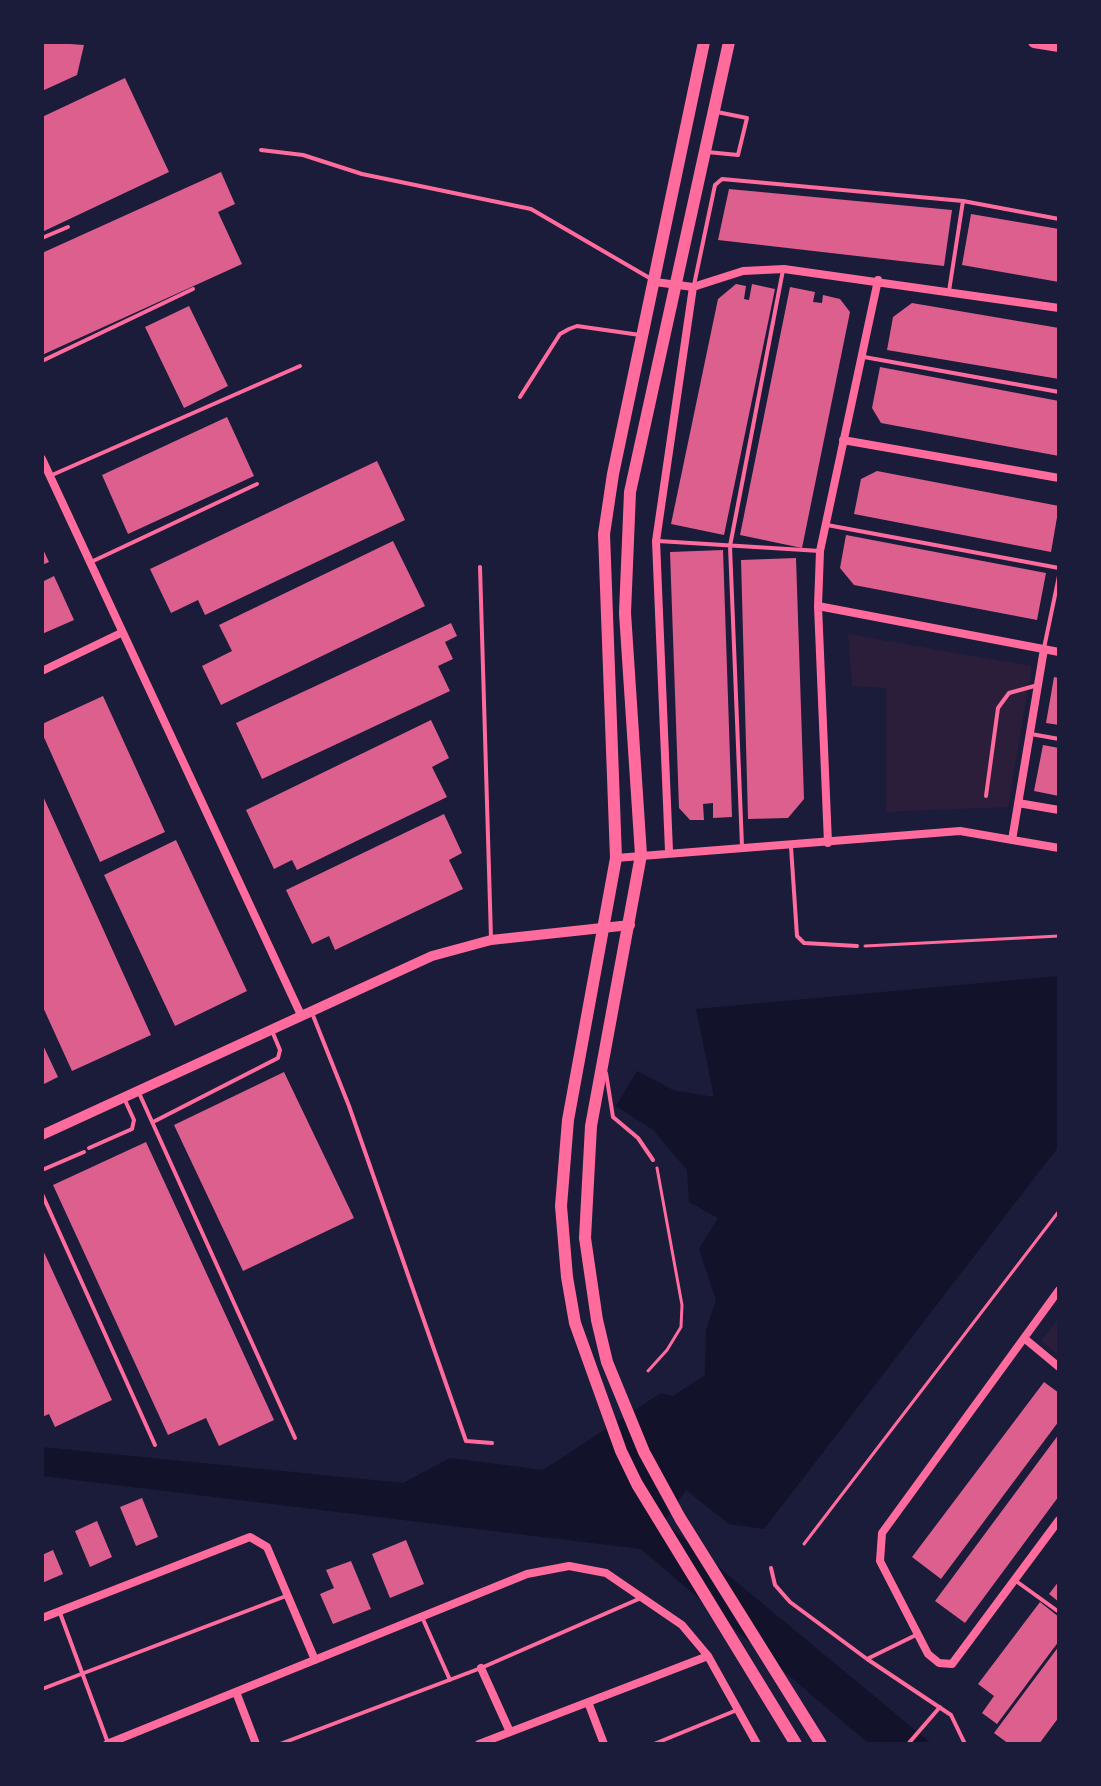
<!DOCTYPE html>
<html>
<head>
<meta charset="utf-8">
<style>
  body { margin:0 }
  #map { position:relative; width:1101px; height:1786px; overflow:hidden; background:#1b1b3a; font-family:Jost,sans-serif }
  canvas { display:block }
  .frame { position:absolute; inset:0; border:44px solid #1b1b3a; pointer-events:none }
</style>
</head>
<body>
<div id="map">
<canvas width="1101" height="1786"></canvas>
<div class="frame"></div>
</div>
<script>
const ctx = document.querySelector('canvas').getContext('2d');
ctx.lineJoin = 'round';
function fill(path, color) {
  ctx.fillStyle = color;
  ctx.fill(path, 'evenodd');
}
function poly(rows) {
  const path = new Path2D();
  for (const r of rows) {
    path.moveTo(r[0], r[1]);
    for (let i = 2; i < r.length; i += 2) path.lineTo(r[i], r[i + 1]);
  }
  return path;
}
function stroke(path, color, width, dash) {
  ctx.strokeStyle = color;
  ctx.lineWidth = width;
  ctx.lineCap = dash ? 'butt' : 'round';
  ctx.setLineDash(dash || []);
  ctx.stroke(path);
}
fill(poly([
  [848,634,1032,666,1008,807,886,812,886,688,852,686],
  [1059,1318,1059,1355,1041,1341]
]), '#2a1e3b');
fill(poly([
  [1059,976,1059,1146,764,1529,729,1524,686,1490,664,1522,932,1744,869,1744,641,1549,42,1476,42,1447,403,1483,450,1458,543,1470,661,1393,673,1396,705,1375,706,1329,716,1301,699,1249,718,1218,689,1202,687,1170,653,1130,616,1106,637,1071,673,1090,714,1097,696,1009]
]), '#12122b');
fill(poly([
  [42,42,84,45,77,75,42,91],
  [125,78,169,172,42,232,42,117],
  [221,172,235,204,218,212,242,264,42,355,42,253],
  [729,189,952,210,944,266,718,240],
  [971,214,1059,229,1059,282,962,265],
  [736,284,746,286,744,299,749,300,752,284,775,289,724,535,671,524,718,299],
  [790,287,815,292,813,302,822,303,823,295,840,299,850,312,802,548,740,535],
  [912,303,1059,328,1059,379,887,350,893,317],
  [189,306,228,386,184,408,145,327],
  [880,367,1059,401,1059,456,881,423,872,408],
  [227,417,254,476,128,534,102,475],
  [377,461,405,520,205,615,198,600,171,613,150,569],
  [877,471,1059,506,1051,552,854,514,861,479],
  [846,535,1046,573,1037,620,854,585,840,568],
  [393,541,425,606,221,705,202,666,232,651,219,625],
  [42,547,49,562,42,565],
  [723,550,732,817,713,818,713,803,703,804,704,820,690,820,679,808,670,552],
  [796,558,804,799,788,818,748,819,741,560],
  [54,576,74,620,42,634,42,582],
  [451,623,457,636,445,642,453,659,438,666,450,691,262,779,236,723],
  [1054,677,1059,678,1059,725,1046,723],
  [103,696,165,832,100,862,42,733,42,724],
  [431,720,449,758,432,767,447,797,297,870,292,860,274,869,246,810],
  [1043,745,1059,748,1059,796,1034,791],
  [42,794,151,1035,72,1071,42,1005],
  [444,814,462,853,449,860,463,889,335,950,329,936,312,944,286,890],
  [176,840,247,991,175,1026,104,875],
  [42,1043,58,1077,42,1085],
  [284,1072,354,1218,243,1271,174,1125],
  [146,1142,274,1420,219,1446,206,1418,168,1435,53,1185],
  [42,1248,112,1400,55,1427,49,1414,42,1417],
  [1044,1382,1059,1393,1059,1421,941,1579,912,1557],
  [1059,1434,1059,1496,965,1623,935,1601],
  [142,1498,158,1537,136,1546,120,1507],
  [97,1521,112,1557,90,1567,75,1531],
  [406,1540,424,1584,390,1598,372,1554],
  [53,1550,63,1574,42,1583,42,1555],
  [351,1561,371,1609,333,1624,320,1594,334,1588,326,1570],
  [1059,1581,1059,1602,1049,1594],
  [1040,1602,1059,1617,1059,1641,997,1724,982,1713,994,1696,978,1684],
  [1059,1646,1059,1717,1039,1744,1009,1744,994,1733]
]), '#dd5f8e');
stroke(poly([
  [865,946,1059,936],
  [648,1371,667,1350,681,1327,682,1305,657,1168],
  [804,1544,1059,1211]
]), '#ff6b9d', 3);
stroke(poly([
  [261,150,303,155,362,174,531,209,653,280],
  [707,152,738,155,747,118,717,112],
  [42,238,68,227],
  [694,285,715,185,722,179,963,201,1059,219],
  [949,291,963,201],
  [864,357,1059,392],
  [42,361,193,289],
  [520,397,560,334,569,329,577,326,640,335],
  [52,475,300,366],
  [827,525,1059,568],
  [658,541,820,551],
  [91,562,257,484],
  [480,567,491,938],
  [1044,648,1059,576],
  [1031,734,1059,739],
  [986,796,998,708,1009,693,1038,685],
  [742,846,730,546,783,270],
  [791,847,797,936,804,943,857,946],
  [312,1013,349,1106,466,1441,492,1443],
  [606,1073,613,1117,638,1138,653,1160],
  [139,1093,295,1438],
  [153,1122,278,1058,280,1050,272,1031],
  [89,1148,132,1129,134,1120,124,1098],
  [42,1170,84,1152],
  [42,1194,155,1445],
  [771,1568,775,1585,790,1602,867,1659,916,1635],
  [1016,1581,1059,1612],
  [60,1613,108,1743],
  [422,1617,450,1680],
  [867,1659,951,1715,965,1744],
  [42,1689,286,1596],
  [280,1744,481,1668,641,1598],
  [654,1744,737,1710],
  [908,1744,940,1707]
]), '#ff6b9d', 4);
stroke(poly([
  [655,282,693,287,743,271,784,269,1059,308],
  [843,440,1059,478],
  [42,459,301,1015],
  [818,606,1059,652],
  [42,671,121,633],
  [1018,803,1059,810],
  [1012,840,1044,649],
  [828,843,818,606,820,551,878,280],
  [669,851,656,541,693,287],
  [616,858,960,831,1059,848],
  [1059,1290,882,1533,880,1561,928,1654,939,1663,952,1664,1059,1520],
  [1024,1338,1059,1367],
  [42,1618,250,1537,267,1547,315,1660],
  [481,1668,510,1732],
  [236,1692,256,1744],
  [588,1702,604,1744],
  [107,1744,527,1574,569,1566,606,1573,682,1625,708,1656,757,1744],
  [479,1744,708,1656]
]), '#ff6b9d', 8);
stroke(poly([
  [42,1135,432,956,491,940,630,925]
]), '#ff6b9d', 10);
stroke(poly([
  [704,42,613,474,604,534,616,858,568,1120,561,1206,567,1277,575,1323,621,1451,637,1484,796,1744],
  [729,42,630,492,625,613,641,855,591,1126,585,1238,597,1320,607,1362,644,1452,680,1518,821,1744],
  [1034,42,1059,46]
]), '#ff6b9d', 12);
</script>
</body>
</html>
